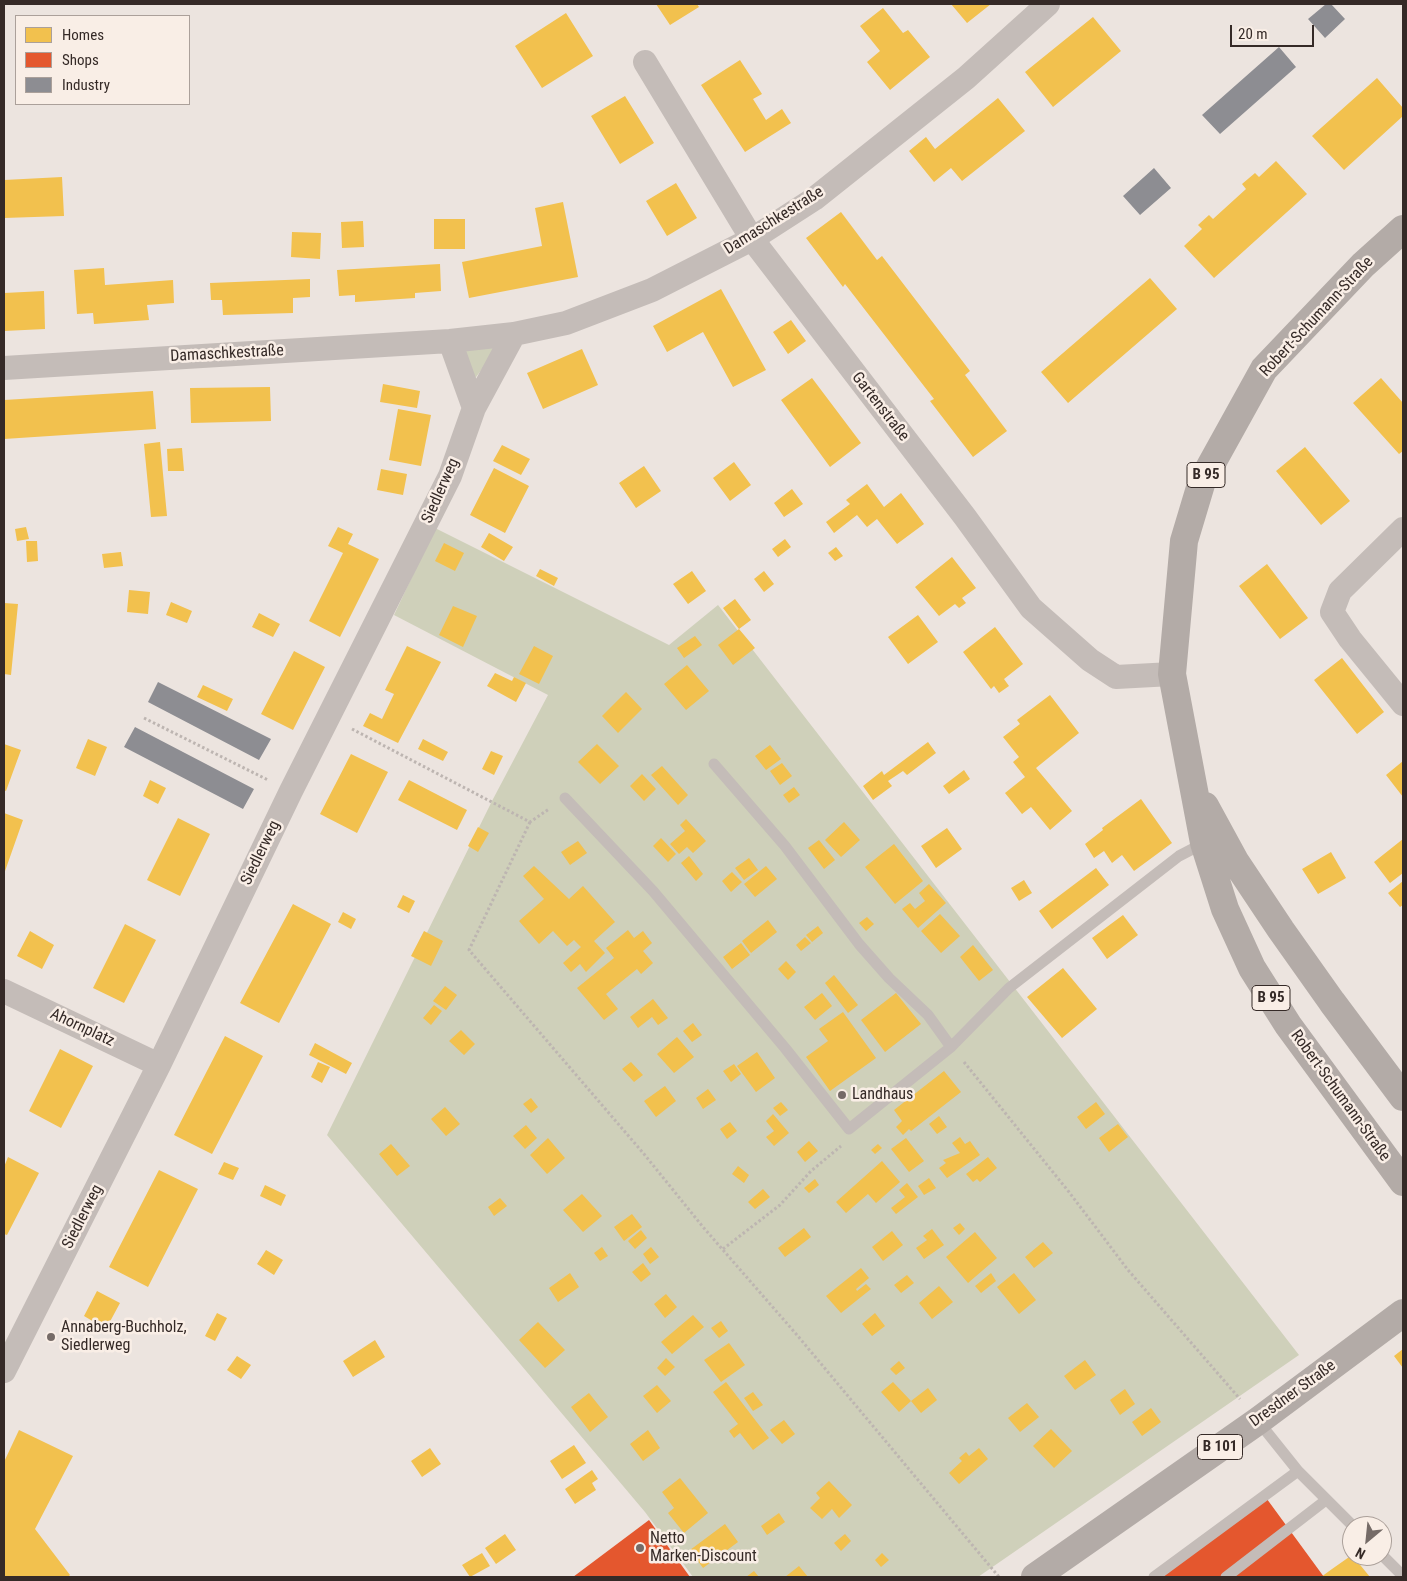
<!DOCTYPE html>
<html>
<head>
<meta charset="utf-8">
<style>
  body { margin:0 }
  #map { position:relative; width:1407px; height:1581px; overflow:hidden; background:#ece4df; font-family:"Roboto Condensed",sans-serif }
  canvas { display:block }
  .frame { position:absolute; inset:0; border:5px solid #352a27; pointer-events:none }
  .legend { position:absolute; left:15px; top:15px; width:175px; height:90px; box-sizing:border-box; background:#f9eee6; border:1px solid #aba09a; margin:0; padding:6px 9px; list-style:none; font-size:15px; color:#352a27 }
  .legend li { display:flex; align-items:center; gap:10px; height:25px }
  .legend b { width:25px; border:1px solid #aba09a }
  .north { position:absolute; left:1342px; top:1516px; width:50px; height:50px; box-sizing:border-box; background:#f9eee6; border:1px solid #aba09a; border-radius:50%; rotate:208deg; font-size:14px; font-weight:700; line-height:20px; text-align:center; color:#352a27 }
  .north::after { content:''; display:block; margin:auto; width:18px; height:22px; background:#756b67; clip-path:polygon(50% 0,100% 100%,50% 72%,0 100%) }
  .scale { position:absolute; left:1230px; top:25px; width:84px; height:22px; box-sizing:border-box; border:2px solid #352a27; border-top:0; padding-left:6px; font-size:15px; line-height:18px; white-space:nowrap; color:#352a27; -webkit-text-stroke:4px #f9eee6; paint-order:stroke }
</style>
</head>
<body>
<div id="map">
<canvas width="1407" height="1581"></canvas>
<div class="frame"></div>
<ul class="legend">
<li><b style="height:14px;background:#f2c14e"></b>Homes</li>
<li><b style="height:14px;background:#e4572e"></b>Shops</li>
<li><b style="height:14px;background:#8d8d92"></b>Industry</li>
</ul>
<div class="north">N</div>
<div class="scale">20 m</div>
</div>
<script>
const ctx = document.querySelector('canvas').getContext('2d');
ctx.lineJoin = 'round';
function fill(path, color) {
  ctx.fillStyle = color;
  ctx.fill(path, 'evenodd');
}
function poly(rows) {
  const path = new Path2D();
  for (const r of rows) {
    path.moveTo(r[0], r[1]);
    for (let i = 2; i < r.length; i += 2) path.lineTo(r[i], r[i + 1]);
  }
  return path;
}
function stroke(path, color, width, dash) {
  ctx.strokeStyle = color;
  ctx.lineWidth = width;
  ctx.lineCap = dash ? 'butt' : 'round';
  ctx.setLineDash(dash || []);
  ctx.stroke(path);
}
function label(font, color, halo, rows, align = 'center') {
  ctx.font = font + ' "Roboto Condensed",sans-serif';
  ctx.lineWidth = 5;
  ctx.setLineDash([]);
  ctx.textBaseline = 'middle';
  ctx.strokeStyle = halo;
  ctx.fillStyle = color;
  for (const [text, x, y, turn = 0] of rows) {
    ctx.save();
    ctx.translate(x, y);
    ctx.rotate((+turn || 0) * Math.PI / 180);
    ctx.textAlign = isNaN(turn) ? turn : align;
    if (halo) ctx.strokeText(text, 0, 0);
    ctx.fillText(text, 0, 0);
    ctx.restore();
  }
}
fill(poly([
  [459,346,498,348,473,381],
  [435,528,669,645,718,605,1299,1355,978,1577,693,1577,645,1512,327,1135,492,801,548,695,394,615]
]), '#cfd0ba');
fill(poly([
  [656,4,697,4,699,7,670,25],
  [951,4,991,4,967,23],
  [883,8,903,33,908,30,930,57,890,90,867,62,880,51,860,26],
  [566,13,593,56,542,88,515,46],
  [1093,17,1121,51,1053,107,1025,72],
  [740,60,762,94,753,99,766,120,782,109,791,123,745,152,701,85],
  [1377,78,1403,108,1403,116,1344,170,1312,136],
  [625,96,654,143,620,164,591,116],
  [998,98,1025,131,962,181,951,168,934,182,909,151,926,137,935,149],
  [1276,161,1307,194,1214,278,1184,246,1202,229,1198,225,1209,215,1213,219,1246,189,1242,184,1255,173,1259,177],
  [62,177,64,216,4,218,4,180],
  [676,183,697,218,667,236,646,201],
  [563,202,578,277,469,298,462,262,542,246,535,208],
  [841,212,877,260,882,256,970,371,965,375,1007,431,973,457,930,401,934,399,845,284,843,287,806,238],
  [434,219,465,219,465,249,434,249],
  [363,221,364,247,342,248,341,222],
  [292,232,321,233,320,259,291,257],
  [440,264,441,291,415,293,415,298,355,302,355,295,339,296,337,270],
  [104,268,105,285,173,280,174,303,147,305,149,320,94,324,93,313,77,314,74,270],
  [1150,278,1177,309,1068,403,1041,372],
  [310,279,310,297,293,298,293,313,223,315,222,300,211,300,210,283],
  [721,289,766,370,733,387,703,332,667,352,653,326],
  [44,291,45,329,4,331,4,293],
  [791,320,806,341,788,354,773,332],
  [582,349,598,385,543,409,527,373],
  [812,378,861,443,830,467,781,400],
  [1381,378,1403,403,1403,451,1399,454,1353,403],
  [383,384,420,391,417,408,380,402],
  [270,387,271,421,191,423,190,388],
  [153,391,156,429,4,439,4,400],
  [398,409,431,415,421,466,389,460],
  [160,442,167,516,151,517,144,444],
  [502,445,530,459,521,475,493,461],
  [1305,447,1350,501,1321,525,1276,471],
  [182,448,184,471,168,471,167,449],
  [734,462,751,485,730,501,713,478],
  [644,466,661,491,636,508,619,483],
  [494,468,529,486,505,533,470,515],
  [381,469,407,474,403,495,377,490],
  [867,484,884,507,901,493,924,524,897,544,877,519,867,527,857,515,834,533,826,522,850,504,846,500],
  [792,489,803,504,784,517,774,503],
  [26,527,29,539,17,541,15,529],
  [338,527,353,534,348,544,379,559,340,637,309,621,343,553,328,546],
  [489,533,513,547,504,561,481,547],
  [785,539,791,547,778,557,772,549],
  [26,541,37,541,38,561,27,562],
  [444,543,464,553,455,571,435,561],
  [836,547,843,556,835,561,828,553],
  [121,552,123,566,104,568,102,554],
  [952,557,976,588,962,598,966,603,959,608,955,604,939,616,915,587],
  [1267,564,1308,618,1280,639,1239,586],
  [540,569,558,578,554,586,536,576],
  [692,571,706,591,688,604,673,584],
  [764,571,774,584,764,592,754,579],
  [129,590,150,592,148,614,127,612],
  [735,599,751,620,739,629,755,648,733,665,718,645,739,629,723,608],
  [171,602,192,611,187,623,166,615],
  [4,603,18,604,11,675,4,674],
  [453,606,477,616,463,647,439,635],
  [259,613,280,624,273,637,252,627],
  [918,615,938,642,908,664,888,637],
  [995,627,1023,664,1004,679,1009,686,999,693,994,686,991,689,963,652],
  [695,636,702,645,684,658,677,648],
  [407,646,441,662,398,743,363,726,370,713,382,719,394,694,385,690],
  [534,646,553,656,539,684,519,674],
  [294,651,325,667,293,730,261,714],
  [1342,658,1384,712,1357,734,1314,680],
  [687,665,709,691,686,710,664,684],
  [495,673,512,681,514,677,526,683,516,702,487,686],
  [203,685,233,699,227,711,197,697],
  [626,692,642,709,618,733,602,716],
  [1050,695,1079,733,1036,768,1072,811,1050,830,1031,807,1022,814,1005,793,1025,777,1013,762,1019,757,1003,737,1020,724,1017,720],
  [88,739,107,747,95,776,76,768],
  [423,739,448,752,443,761,418,749],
  [928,742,936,753,907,775,903,771,888,781,892,786,873,800,863,786,882,771,884,775],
  [4,744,21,750,6,791,4,790],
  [597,744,619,766,600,784,578,762],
  [770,745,781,759,766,770,755,756],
  [491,751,503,756,494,775,482,769],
  [351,754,388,772,357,833,320,814],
  [1403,761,1403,797,1386,775],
  [782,763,792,776,780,785,770,771],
  [662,766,688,795,678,805,651,775],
  [964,770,970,779,949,794,943,786],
  [642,774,656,789,644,801,630,786],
  [150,780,166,788,158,804,143,796],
  [409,780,467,810,457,830,398,800],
  [794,787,800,795,789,803,783,795],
  [1141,799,1172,843,1134,871,1122,855,1112,863,1104,851,1094,858,1085,844,1103,830,1102,828],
  [4,813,23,820,4,874],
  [178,818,210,834,180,896,147,880],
  [686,819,706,841,693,853,687,847,679,854,670,844,685,831,680,825],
  [844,822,860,840,841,857,825,840],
  [478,827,489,833,478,852,468,846],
  [947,828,962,849,936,868,921,846],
  [661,838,676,854,668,862,653,846],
  [1403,839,1403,873,1390,883,1374,862],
  [819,840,835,860,824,869,808,848],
  [578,841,587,853,570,865,561,852],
  [894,844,923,881,895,904,865,867],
  [1331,852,1346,878,1318,894,1302,869],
  [689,856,703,874,696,881,681,863],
  [749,858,758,870,744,880,735,868],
  [534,866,569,899,583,886,615,922,594,941,605,953,586,972,580,964,571,972,563,963,581,947,574,940,567,946,553,931,539,944,519,921,544,899,523,876],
  [766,866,777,879,755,897,744,884],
  [1096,868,1109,885,1052,929,1039,911],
  [732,872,742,882,731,892,722,881],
  [1024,880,1032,893,1019,901,1011,888],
  [1403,881,1403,905,1400,907,1388,893],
  [929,884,946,903,918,928,902,909,910,903,915,909,925,901,919,893],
  [403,895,415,901,409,913,397,907],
  [293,904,331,924,279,1023,240,1003],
  [343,912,356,919,351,929,338,922],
  [940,914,960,936,941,953,921,931],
  [1123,915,1138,935,1107,959,1092,938],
  [867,917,874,924,866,931,859,923],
  [768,920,777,932,751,953,742,941],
  [125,924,156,940,124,1003,93,988],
  [818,926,823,933,812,942,806,935],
  [628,930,634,938,643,931,652,943,643,951,653,963,641,974,637,969,606,994,618,1009,604,1020,577,988,614,958,606,948],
  [30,931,54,945,42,969,17,956],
  [424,931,443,941,431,966,411,956],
  [805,937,811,943,801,951,796,945],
  [741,943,750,955,732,969,723,957],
  [973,945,993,970,979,981,960,957],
  [786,961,796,972,788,980,778,969],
  [1063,968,1097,1009,1062,1038,1027,997],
  [834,975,858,1005,848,1013,825,983],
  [445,986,457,995,446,1010,433,1001],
  [822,993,832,1006,815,1020,804,1007],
  [896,993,921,1024,885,1052,861,1020],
  [653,999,668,1018,658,1025,652,1017,638,1028,630,1017],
  [434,1005,442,1011,431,1025,423,1018],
  [843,1012,876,1058,830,1091,806,1057,828,1041,819,1029],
  [693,1023,702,1035,692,1042,683,1031],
  [461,1030,475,1044,464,1055,449,1041],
  [225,1036,263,1056,212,1154,174,1135],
  [677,1037,694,1057,674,1073,657,1054],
  [315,1043,352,1063,346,1074,309,1055],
  [60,1049,93,1066,61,1128,29,1111],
  [757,1052,775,1078,756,1092,737,1066],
  [318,1062,330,1067,322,1083,311,1077],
  [631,1062,643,1075,634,1082,622,1069],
  [734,1064,741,1074,731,1082,723,1071],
  [944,1071,961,1092,911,1131,909,1129,903,1135,896,1127,902,1121,894,1110],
  [665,1086,676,1101,656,1117,644,1101],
  [708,1089,716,1100,703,1109,696,1098],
  [531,1098,538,1107,531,1113,523,1104],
  [781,1102,788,1110,780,1116,773,1108],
  [1096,1102,1105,1114,1086,1129,1077,1117],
  [445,1107,460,1124,446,1136,431,1119],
  [773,1114,789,1133,774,1146,766,1137,774,1131,766,1121],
  [939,1116,947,1127,937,1134,929,1124],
  [730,1122,737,1131,727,1139,720,1129],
  [1118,1124,1128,1137,1109,1152,1099,1138],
  [526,1125,537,1138,525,1149,513,1136],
  [960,1137,965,1144,970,1141,980,1155,947,1178,939,1168,946,1163,943,1160,960,1153,952,1143],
  [548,1138,565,1158,547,1174,530,1155],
  [906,1138,924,1161,909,1172,891,1149],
  [809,1141,818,1151,805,1162,797,1152],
  [391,1144,410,1166,397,1176,379,1154],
  [878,1144,882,1148,875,1154,871,1150],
  [8,1157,39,1173,7,1235,4,1234,4,1167],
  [988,1157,997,1168,980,1182,977,1179,973,1182,966,1174],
  [882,1161,900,1182,876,1203,868,1194,846,1213,836,1202],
  [224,1162,239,1168,233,1180,218,1174],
  [738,1166,749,1175,744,1183,732,1174],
  [159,1170,198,1189,148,1287,109,1267],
  [929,1178,936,1188,924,1195,918,1186],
  [815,1179,819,1185,809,1193,804,1188],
  [907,1183,918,1197,896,1214,891,1208,905,1197,899,1190],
  [265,1185,286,1195,281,1206,260,1196],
  [763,1189,770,1197,755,1209,748,1202],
  [582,1194,602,1216,583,1232,563,1210],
  [500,1198,507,1206,494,1216,488,1207],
  [632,1214,642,1227,624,1241,614,1227],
  [960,1223,965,1229,959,1235,953,1228],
  [804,1228,811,1237,785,1257,778,1248],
  [932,1229,944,1245,924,1259,916,1248,927,1240,923,1236],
  [641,1230,647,1238,635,1249,628,1241],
  [892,1231,903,1245,883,1261,872,1247],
  [975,1232,997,1258,968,1283,946,1257],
  [1043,1242,1053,1253,1034,1268,1025,1257],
  [602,1247,608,1256,600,1261,594,1253],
  [651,1247,659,1257,650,1264,643,1254],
  [266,1250,283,1260,274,1275,257,1264],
  [643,1263,651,1274,641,1282,632,1272],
  [861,1268,869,1278,856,1289,857,1291,866,1284,871,1289,841,1313,826,1296],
  [570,1273,579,1287,558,1302,549,1288],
  [991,1273,996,1281,981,1293,975,1286],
  [1014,1273,1036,1300,1019,1314,997,1287],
  [907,1275,914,1283,901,1293,894,1285],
  [939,1286,953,1302,932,1319,919,1303],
  [97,1291,120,1303,106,1329,84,1316],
  [666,1294,677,1307,665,1318,654,1304],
  [217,1313,227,1318,215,1341,205,1336],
  [875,1313,885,1326,872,1336,862,1324],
  [693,1315,704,1327,672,1354,661,1342],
  [721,1321,728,1331,719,1338,711,1328],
  [538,1322,565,1350,545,1368,519,1340],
  [375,1340,385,1357,353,1377,343,1361],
  [729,1343,745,1365,721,1382,704,1360],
  [1403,1349,1403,1368,1394,1356],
  [237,1356,251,1365,241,1379,227,1370],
  [666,1358,675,1367,665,1376,657,1368],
  [1085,1360,1096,1375,1075,1390,1064,1376],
  [899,1361,905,1368,896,1375,890,1369],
  [726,1382,769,1438,753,1450,740,1433,734,1438,729,1431,738,1424,713,1392],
  [893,1382,911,1401,899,1412,881,1392],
  [657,1385,671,1401,657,1413,643,1396],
  [928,1388,937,1400,921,1413,911,1401],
  [1125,1389,1135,1404,1120,1415,1110,1400],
  [753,1392,763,1405,753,1411,744,1398],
  [589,1393,608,1417,590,1432,571,1407],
  [1027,1403,1039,1417,1020,1432,1008,1418],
  [1151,1408,1161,1422,1142,1436,1132,1422],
  [784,1420,795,1434,782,1444,770,1430],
  [1051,1429,1072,1451,1054,1468,1033,1446],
  [19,1430,73,1456,35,1529,70,1575,68,1577,4,1577,4,1462],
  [648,1430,660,1448,643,1461,630,1444],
  [574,1445,586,1463,562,1479,550,1461],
  [430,1448,441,1464,422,1477,411,1461],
  [979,1448,988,1459,959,1484,949,1473,962,1461,959,1458,966,1452,969,1456],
  [592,1470,598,1479,592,1483,596,1490,575,1504,565,1489],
  [680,1478,708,1513,684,1533,668,1513,674,1508,662,1492],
  [829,1481,852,1505,839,1518,832,1509,822,1519,810,1508,820,1498,816,1493],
  [779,1513,785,1522,767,1535,761,1526],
  [725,1524,738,1542,703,1568,690,1550],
  [505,1534,516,1550,496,1564,485,1548],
  [845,1534,851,1541,841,1551,834,1543],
  [482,1553,490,1566,470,1577,462,1565],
  [882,1553,889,1560,881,1567,875,1560],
  [1352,1555,1370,1577,1321,1577,1332,1569],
  [799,1566,808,1577,785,1577],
  [754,1571,759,1577,746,1577]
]), '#f2c14e');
fill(poly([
  [1264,1495,1324,1577,1153,1577],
  [649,1520,690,1577,573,1577]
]), '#e4572e');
fill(poly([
  [1326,4,1331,4,1345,19,1325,38,1308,19],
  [1279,47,1296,67,1220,134,1202,115],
  [1154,168,1171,188,1140,215,1123,196],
  [158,682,271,739,259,760,148,702],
  [135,727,254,789,243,809,124,747]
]), '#8d8d92');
stroke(poly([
  [144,718,268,780],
  [352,729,530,822,549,809],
  [530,822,469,950,644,1154,703,1227,797,1335,999,1577],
  [964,1062,1069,1192,1128,1270,1240,1399],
  [723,1249,780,1205,811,1171,841,1146]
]), '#bdb5b1', 3, [2.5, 2.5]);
stroke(poly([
  [714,764,785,846,859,944,889,978,928,1015,951,1047],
  [565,798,653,891,785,1048,849,1129,951,1047,1009,988,1179,856,1204,843],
  [1258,1421,1298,1471],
  [1382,1555,1403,1576],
  [1154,1577,1298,1471,1353,1526],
  [1226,1577,1326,1500]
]), '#c4bcb8', 11);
stroke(poly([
  [645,62,752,239,965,517,1031,608,1090,660,1116,677,1172,674],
  [450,341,474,408],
  [4,368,450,341,514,334,566,323,652,290,752,239,814,199,966,78,1048,4],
  [1403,529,1340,591,1332,612,1350,639,1403,704],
  [4,991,159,1065],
  [4,1371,159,1065,291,791,450,476,474,408,514,334]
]), '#c4bcb8', 24);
stroke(poly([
  [1403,229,1363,265,1264,369,1202,481,1184,541,1172,674,1204,843,1225,909,1252,968,1288,1025,1403,1182],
  [1205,806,1235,861,1281,930,1332,1002,1403,1097],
  [1035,1577,1258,1421,1403,1313]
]), '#b3aba7', 28);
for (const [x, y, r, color] of [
  [842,1095,5,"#756b67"],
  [51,1337,5,"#756b67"],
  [640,1548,5,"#756b67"]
]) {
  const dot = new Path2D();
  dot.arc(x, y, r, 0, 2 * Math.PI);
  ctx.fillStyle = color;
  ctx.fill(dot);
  stroke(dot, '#f9eee6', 2);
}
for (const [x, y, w] of [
  [1206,475,38],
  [1271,998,38],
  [1220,1447,45]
]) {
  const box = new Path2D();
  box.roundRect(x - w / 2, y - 12.5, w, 25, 4);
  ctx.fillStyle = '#f9eee6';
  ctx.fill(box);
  stroke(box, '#352a27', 1);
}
label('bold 15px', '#352a27', null, [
  ["B 95",1206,475],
  ["B 95",1271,998],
  ["B 101",1220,1447]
]);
label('16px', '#352a27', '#f9eee6', [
  ["Damaschkestraße",774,221,-32],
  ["Robert-Schumann-Straße",1317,317,-47],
  ["Damaschkestraße",227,354,-3],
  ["Gartenstraße",880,407,52],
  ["Siedlerweg",441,491,-66],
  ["Siedlerweg",261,853,-64],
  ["Ahornplatz",82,1028,25],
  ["Robert-Schumann-Straße",1340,1096,54],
  ["Siedlerweg",83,1217,-63],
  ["Dresdner Straße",1293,1394,-36]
]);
label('16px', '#352a27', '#f9eee6', [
  ["Landhaus",852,1095],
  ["Annaberg-Buchholz,",61,1328],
  ["Siedlerweg",61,1346],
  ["Netto",650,1539],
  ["Marken-Discount",650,1557]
], 'left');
</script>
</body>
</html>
